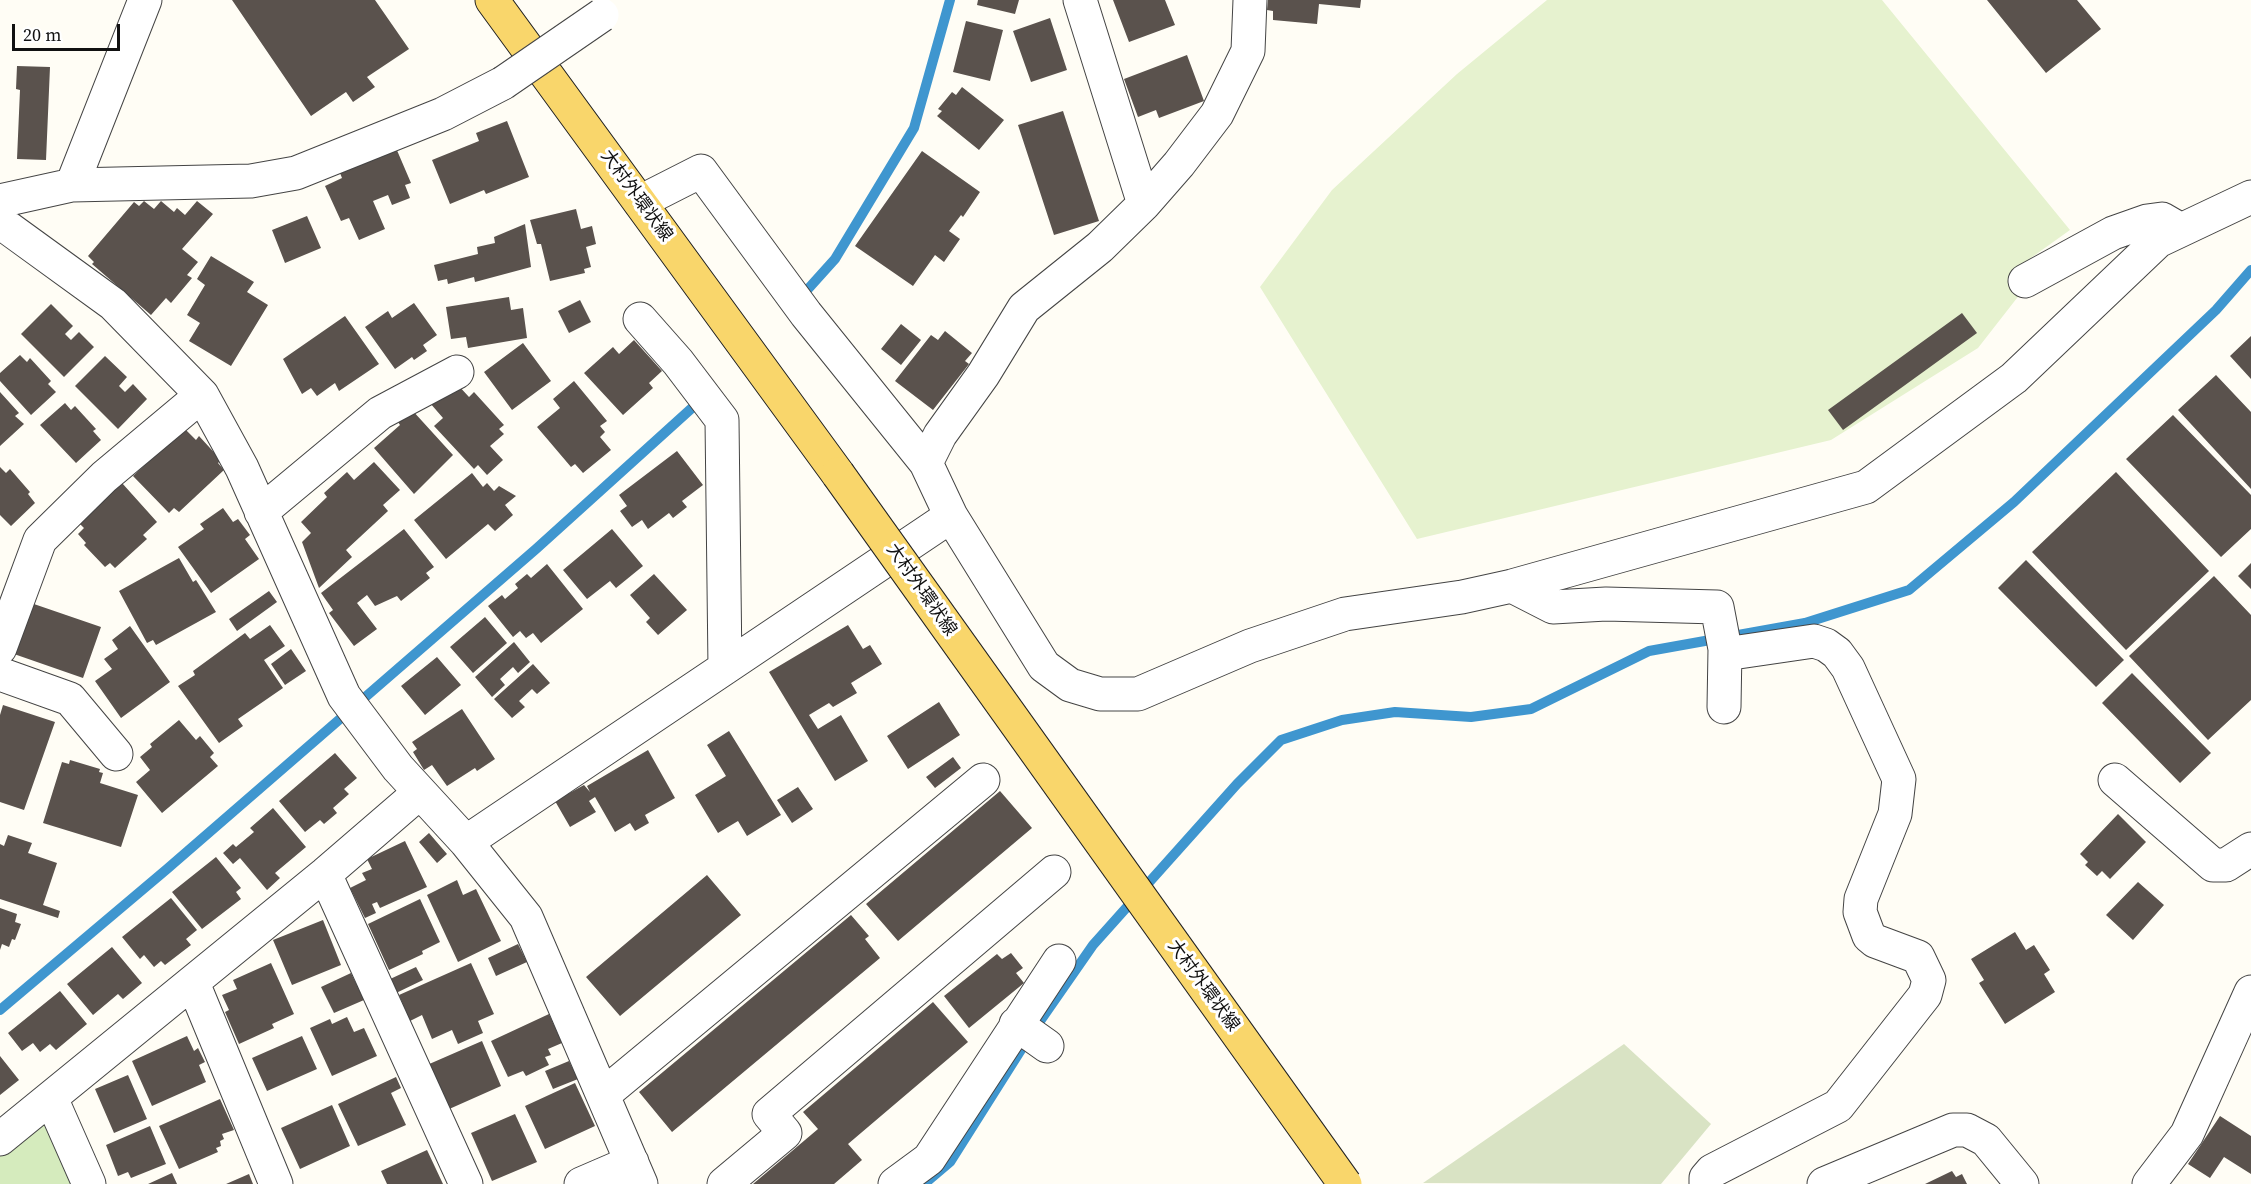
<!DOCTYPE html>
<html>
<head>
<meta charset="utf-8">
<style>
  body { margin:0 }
  #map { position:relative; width:2251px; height:1184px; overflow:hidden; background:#fffdf5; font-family:"Source Serif 4",serif }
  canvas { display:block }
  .scale { position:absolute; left:12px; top:24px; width:108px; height:27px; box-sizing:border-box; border:3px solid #111; border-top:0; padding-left:8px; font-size:18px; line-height:21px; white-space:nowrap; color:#111; -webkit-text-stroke:4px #fff; paint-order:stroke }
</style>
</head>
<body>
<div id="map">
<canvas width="2251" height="1184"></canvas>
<div class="scale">20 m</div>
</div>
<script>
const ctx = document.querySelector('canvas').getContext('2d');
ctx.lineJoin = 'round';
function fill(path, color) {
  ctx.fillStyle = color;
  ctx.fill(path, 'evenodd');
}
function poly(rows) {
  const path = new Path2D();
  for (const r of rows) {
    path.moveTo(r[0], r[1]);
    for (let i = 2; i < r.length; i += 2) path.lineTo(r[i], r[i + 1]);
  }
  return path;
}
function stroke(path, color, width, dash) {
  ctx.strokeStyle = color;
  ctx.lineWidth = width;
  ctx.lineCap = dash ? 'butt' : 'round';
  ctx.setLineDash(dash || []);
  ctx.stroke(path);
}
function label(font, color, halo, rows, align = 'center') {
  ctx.font = font + ' "Source Serif 4","Noto Sans JP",serif';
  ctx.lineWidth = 6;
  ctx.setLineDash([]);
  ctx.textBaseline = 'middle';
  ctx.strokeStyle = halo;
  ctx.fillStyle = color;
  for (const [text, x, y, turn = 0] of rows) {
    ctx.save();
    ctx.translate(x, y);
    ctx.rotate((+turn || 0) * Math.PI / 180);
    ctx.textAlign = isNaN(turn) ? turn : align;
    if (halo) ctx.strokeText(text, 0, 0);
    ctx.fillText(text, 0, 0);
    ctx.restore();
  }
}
fill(poly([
  [46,1119,75,1184,0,1184,0,1156]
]), '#d5ebbd');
fill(poly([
  [1624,1044,1711,1124,1661,1184,1423,1183]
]), '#d9e3c4');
fill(poly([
  [1547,0,1882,0,2070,230,2014,270,2024,289,1978,348,1831,440,1417,539,1260,287,1332,190,1457,74]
]), '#e6f2cf');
stroke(poly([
  [808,289,835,259,914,128,950,0],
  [0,1010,167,869,536,549,703,398],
  [924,1184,950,1162,1029,1037,1093,945,1237,784,1281,740,1342,720,1395,712,1471,717,1531,709,1649,651,1805,623,1909,590,2014,502,2216,310,2251,270]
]), '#3f96cf', 10);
fill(poly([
  [232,0,375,0,409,49,367,77,375,87,353,102,346,92,311,116],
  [978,0,1019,0,1015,14,977,5],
  [1113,0,1165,0,1175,25,1129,42],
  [1268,0,1361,0,1360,8,1319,4,1317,24,1273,20,1273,11,1267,10],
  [1987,0,2077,0,2101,29,2046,73],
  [1050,18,1067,70,1031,82,1013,31],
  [966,21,1003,30,990,81,953,72],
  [1187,55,1204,101,1159,118,1156,110,1138,117,1124,79],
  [17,66,50,67,46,160,17,159,20,90,16,89],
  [962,87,1004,120,979,150,937,116,942,111,938,109,952,92,956,95],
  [1063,111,1099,221,1054,235,1018,125],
  [507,121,529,177,486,194,484,190,450,204,432,160,479,141,476,133],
  [396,148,411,183,405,185,410,198,392,205,388,195,373,201,385,229,359,240,349,218,341,221,325,186,342,178,340,173],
  [922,151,980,192,963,217,961,215,949,231,960,239,944,262,935,255,913,286,855,246],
  [144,201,154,209,161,201,174,212,177,208,185,215,197,201,213,214,182,249,198,262,187,275,192,278,171,303,166,298,151,315,92,264,94,262,88,256,134,202,139,206],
  [576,209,581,229,592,226,596,244,586,247,591,267,584,269,585,273,550,281,541,244,537,244,530,220],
  [307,216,321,248,285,263,272,230],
  [525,224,531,267,475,282,474,277,448,284,447,279,438,281,434,265,478,254,477,247,495,243,494,237],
  [211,256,254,282,247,292,268,305,231,366,189,341,200,323,187,315,205,285,197,279],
  [509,297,511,310,523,308,527,338,468,348,466,337,451,339,446,307],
  [580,300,591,322,569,333,558,311],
  [414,303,437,335,423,345,427,351,414,360,412,357,395,369,365,327,388,311,392,318],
  [51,304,73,326,65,334,71,340,79,332,94,347,64,377,21,334],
  [1962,313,1977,333,1843,430,1828,410],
  [345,316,379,364,339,391,335,383,317,396,311,388,302,394,283,359],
  [901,324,921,340,901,365,881,349],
  [945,331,972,353,965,361,969,364,933,410,895,381,931,335,938,340],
  [2251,336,2251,379,2230,356],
  [634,340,662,371,649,383,653,388,623,415,584,373,613,347,619,354],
  [523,343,551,381,512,410,484,372],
  [20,355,27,362,30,358,51,381,48,384,56,392,31,415,0,381,0,373],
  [105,356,127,377,119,386,125,392,133,384,147,399,118,429,75,386],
  [2216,375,2251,412,2251,489,2178,410],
  [574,381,607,421,600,426,605,432,600,437,611,450,583,473,575,464,571,467,537,427,560,408,553,399],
  [457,384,469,397,474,392,504,425,499,429,504,434,490,446,503,460,487,475,478,465,474,469,434,426,443,418,430,403],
  [0,392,19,413,15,416,24,424,0,446],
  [65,403,71,410,75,406,96,429,93,431,101,440,76,463,40,425],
  [412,410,453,455,414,494,374,448,400,425,398,422],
  [2173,415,2251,495,2251,529,2221,557,2126,459],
  [184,428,196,440,199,436,221,460,218,463,224,470,179,512,174,508,169,513,133,476],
  [677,451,703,485,682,501,687,507,673,518,669,513,648,529,642,520,632,527,620,511,627,506,619,495],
  [374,462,400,490,383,505,388,511,346,550,352,557,319,588,302,542,311,533,301,522,327,497,324,493,347,472,354,480],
  [0,467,6,473,10,469,30,492,28,494,35,503,11,526,0,515],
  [2116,472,2209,571,2126,650,2032,552],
  [472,473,483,487,487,483,494,491,499,486,516,496,505,505,513,515,495,531,488,524,446,559,414,520],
  [122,483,157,522,143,535,147,539,115,568,110,563,105,567,84,545,86,543,78,534,84,528,79,523],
  [223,508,233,522,238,519,250,535,245,539,259,559,211,593,178,547,204,529,200,524],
  [404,529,434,567,426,573,430,578,401,601,397,596,375,606,367,595,357,603,377,629,354,646,329,613,333,610,321,593],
  [612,529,643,566,616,588,610,581,587,599,563,570],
  [179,558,193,582,196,580,216,612,156,645,153,640,147,643,119,591],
  [2026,560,2124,660,2096,687,1998,588],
  [2251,563,2251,589,2238,576],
  [547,564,583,609,541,643,533,633,526,638,520,631,513,637,488,606,502,595,505,599,518,588,515,584,527,574,531,578],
  [654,574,687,610,658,635,646,622,650,618,630,595],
  [2214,576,2251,615,2251,700,2208,740,2129,656],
  [269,591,277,602,237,631,229,619],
  [31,603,101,627,83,678,14,654],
  [485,617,507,643,473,673,450,647],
  [270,625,285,646,264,660,283,688,238,719,243,726,219,743,178,686,195,675,193,671,245,633,250,639],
  [848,625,863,649,870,645,882,664,851,683,857,693,833,707,829,703,809,715,818,729,841,715,868,761,835,781,769,672],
  [130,626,170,682,121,718,95,681,112,669,104,659,118,649,112,640],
  [514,642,530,662,518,673,513,667,500,679,505,685,492,697,475,677],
  [291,649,306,671,285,685,271,664],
  [437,657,461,685,425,715,401,686],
  [533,664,550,683,537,694,532,689,519,701,525,707,512,718,494,699],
  [2132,673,2211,753,2180,783,2102,703],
  [939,702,960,735,908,769,887,736],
  [3,705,55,722,24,810,0,802,0,715],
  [462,709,495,759,477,771,475,768,447,786,432,765,424,770,413,752,417,749,412,742],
  [179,720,196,740,200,736,214,753,210,757,218,766,162,813,136,782,150,770,140,757,152,747,150,744],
  [729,731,781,815,747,836,738,821,718,833,695,795,726,776,707,745],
  [648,750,675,798,645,815,649,823,635,831,630,823,615,832,595,797,589,801,596,812,570,827,555,801,584,785,590,792,587,786],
  [335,753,357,778,344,789,349,794,333,808,337,813,324,824,320,820,305,832,279,801],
  [953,757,961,768,935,788,926,777],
  [70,760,100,769,99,772,103,773,100,783,138,795,121,847,43,823,62,762,69,764],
  [798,787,813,809,792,823,777,800],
  [1000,791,1032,828,898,941,866,904],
  [273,808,306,847,275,873,280,878,267,890,240,858,233,864,223,853,233,844,236,847,254,832,250,828],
  [2118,814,2146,842,2110,879,2102,871,2097,876,2085,865,2088,862,2080,854],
  [429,833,447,854,437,863,419,842],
  [8,835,32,843,28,853,57,863,43,905,60,911,58,918,0,899,0,844,4,846],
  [405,841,427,887,380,908,377,902,372,904,376,913,365,918,350,888,366,880,362,873,372,869,367,859],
  [216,857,241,888,236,892,241,899,202,929,172,892],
  [707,875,741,915,620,1016,586,977],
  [457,880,463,895,476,889,501,941,458,962,427,895],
  [2138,882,2164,905,2133,940,2106,915],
  [171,898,197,930,186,939,191,945,165,965,161,961,154,967,144,955,140,959,122,937],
  [420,899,440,942,422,951,423,954,389,970,368,924],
  [0,908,17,914,15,922,21,924,15,940,12,939,9,947,2,944,0,950],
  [851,915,869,936,865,939,880,958,672,1132,639,1092],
  [323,920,341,965,292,985,273,940],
  [2015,932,2026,950,2034,945,2050,970,2044,974,2055,992,2005,1024,1979,983,1984,980,1971,959],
  [518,944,527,962,496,976,488,958],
  [112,947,142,983,123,999,118,994,93,1015,67,984],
  [1011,953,1023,968,1016,973,1024,983,969,1028,944,996,997,954,1002,959],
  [271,963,294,1014,272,1024,274,1028,239,1044,225,1012,229,1010,222,995,237,989,233,980],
  [471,963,494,1014,478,1021,483,1033,458,1044,452,1030,432,1039,422,1015,410,1021,399,995],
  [416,967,423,980,394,994,388,980],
  [351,973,364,1000,334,1013,321,987],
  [60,991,87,1024,56,1050,50,1044,40,1052,33,1043,22,1051,8,1033],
  [933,1002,968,1042,848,1144,862,1160,834,1184,753,1184,818,1129,803,1112],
  [549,1014,562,1043,548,1049,551,1055,545,1057,549,1065,526,1076,523,1071,508,1077,491,1041],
  [347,1017,354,1032,364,1028,377,1056,332,1076,310,1028,330,1019,332,1024],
  [187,1036,194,1051,198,1048,205,1062,199,1065,206,1082,152,1106,132,1061],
  [302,1036,317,1069,267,1091,252,1058],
  [482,1041,501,1086,447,1110,427,1065],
  [0,1056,19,1080,0,1095],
  [569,1061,578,1079,553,1089,545,1071],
  [128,1075,147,1119,114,1133,95,1089],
  [396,1077,401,1088,391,1093,406,1125,358,1146,338,1104],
  [575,1083,595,1126,545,1149,525,1106],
  [220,1099,234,1130,222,1134,224,1139,220,1141,221,1146,216,1148,218,1152,179,1169,159,1126],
  [332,1105,350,1146,300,1169,281,1128],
  [515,1114,537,1162,492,1181,471,1133],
  [2220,1116,2251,1136,2251,1174,2224,1157,2210,1178,2188,1164],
  [150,1126,166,1164,131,1178,128,1172,118,1176,106,1145],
  [427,1150,443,1184,387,1184,381,1171],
  [1952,1171,1956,1177,1962,1174,1967,1184,1925,1184],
  [172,1173,177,1184,148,1184],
  [249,1174,253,1184,226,1184]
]), '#5a524d');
const minor = poly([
  [1080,0,1144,204],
  [72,185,145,0],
  [0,201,72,185,251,181,296,173,443,114,503,83],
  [640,202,701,171,806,314,926,463,951,516,1044,666,1070,685,1100,694,1138,694,1250,646,1345,614,1462,597,1512,586,1866,487,2014,378,2158,241,2251,197],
  [0,222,113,304,202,395,242,468,344,696,398,768,466,842,526,917,641,1184],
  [2025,281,2113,233,2147,221,2162,219,2181,230],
  [640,319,678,362,722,420,725,668],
  [926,463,940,435,983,375,1024,308,1100,247,1144,204,1179,164,1217,114,1248,51,1250,0],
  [261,512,380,413,457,372],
  [1512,586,1553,607,1606,604,1717,607,1725,649,1724,707],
  [0,648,40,540,104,477,202,395],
  [0,674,70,699,116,754],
  [2115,780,2213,865,2226,865,2251,849],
  [466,842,951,516],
  [325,874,466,1184],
  [193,983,276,1184],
  [1016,1024,1047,1046],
  [603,1095,983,780],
  [51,1098,89,1184],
  [0,1139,325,874,419,793],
  [581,1184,632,1162],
  [724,1184,785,1133,769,1114,1054,872],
  [895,1184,929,1159,1059,961],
  [1706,1184,1706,1178,1712,1171,1838,1106,1925,995,1929,980,1918,957,1875,941,1869,936,1860,912,1861,899,1895,814,1899,779,1848,668,1837,653,1826,645,1814,641,1725,654],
  [1824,1184,1953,1130,1967,1130,1986,1140,2022,1184],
  [2149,1184,2187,1134,2251,992]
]);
const major = poly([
  [492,0,838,474]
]);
stroke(minor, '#444', 35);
stroke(major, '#222', 35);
stroke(minor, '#fff', 33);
stroke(major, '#f9d66b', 33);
const minorBridge = poly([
  [503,83,602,15]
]);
const majorBridge = poly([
  [838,474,1345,1184]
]);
stroke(minorBridge, '#444', 35, []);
stroke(majorBridge, '#222', 35, []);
stroke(minorBridge, '#fff', 33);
stroke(majorBridge, '#f9d66b', 33);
label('18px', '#111', '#fff', [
  ["大村外環状線",636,196,54],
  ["大村外環状線",921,590,55],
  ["大村外環状線",1203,986,54]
]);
</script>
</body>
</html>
